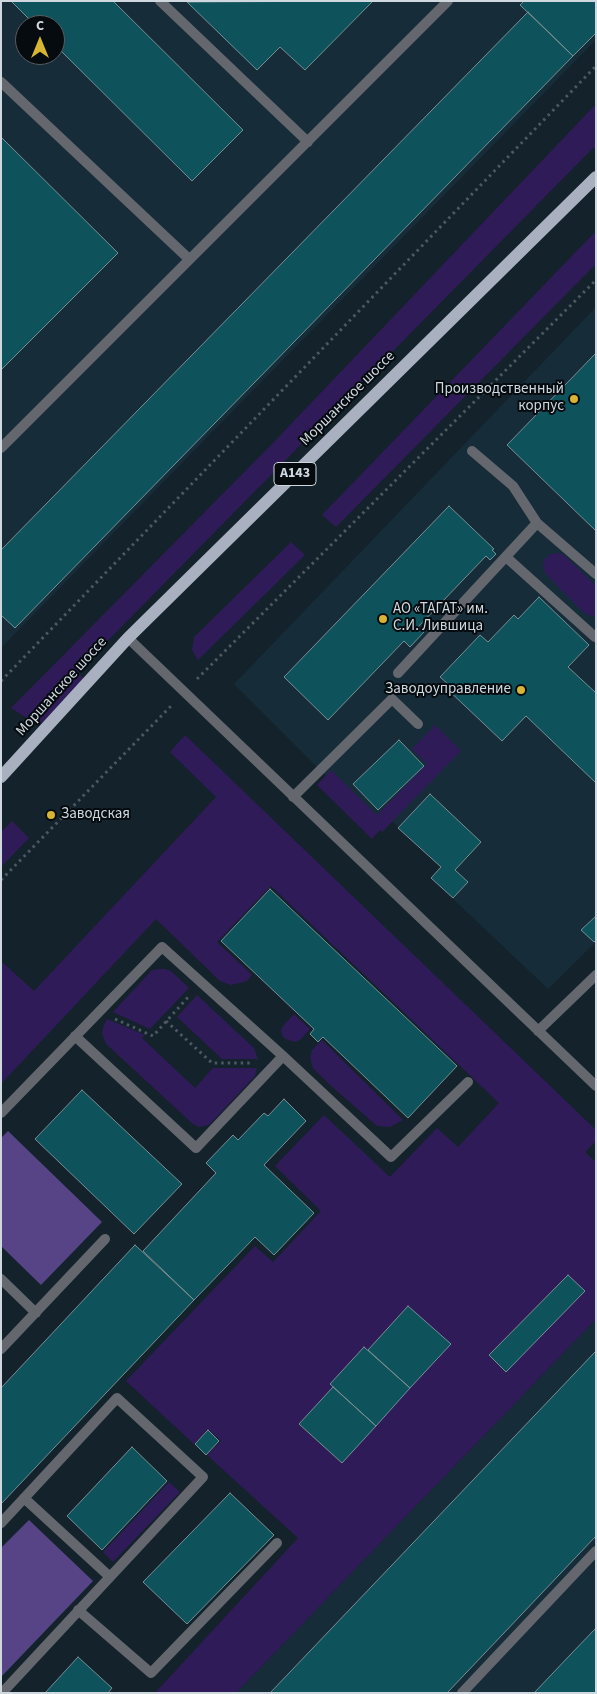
<!DOCTYPE html>
<html>
<head>
<meta charset="utf-8">
<style>
  body { margin:0 }
  #map { position:relative; width:597px; height:1694px; overflow:hidden; background:#13222b; font-family:"Source Sans 3",sans-serif }
  canvas { display:block }
  .frame { position:absolute; inset:0; border:2px solid #cfd8de; pointer-events:none }
  .north { position:absolute; left:15px; top:15px; width:50px; height:50px; box-sizing:border-box; background:#050b0f; border:1px solid #565d62; border-radius:50%; rotate:0deg; font-size:14px; font-weight:700; line-height:20px; text-align:center; color:#cfd8de }
  .north::after { content:''; display:block; margin:auto; width:18px; height:22px; background:#d7b434; clip-path:polygon(50% 0,100% 100%,50% 72%,0 100%) }
</style>
</head>
<body>
<div id="map">
<canvas width="597" height="1694"></canvas>
<div class="frame"></div>
<div class="north">С</div>
</div>
<script>
const ctx = document.querySelector('canvas').getContext('2d');
ctx.lineJoin = 'round';
function fill(path, color) {
  ctx.fillStyle = color;
  ctx.fill(path, 'evenodd');
}
function poly(rows) {
  const path = new Path2D();
  for (const r of rows) {
    path.moveTo(r[0], r[1]);
    for (let i = 2; i < r.length; i += 2) path.lineTo(r[i], r[i + 1]);
  }
  return path;
}
function stroke(path, color, width, dash) {
  ctx.strokeStyle = color;
  ctx.lineWidth = width;
  ctx.lineCap = dash ? 'butt' : 'round';
  ctx.setLineDash(dash || []);
  ctx.stroke(path);
}
function label(font, color, halo, rows, align = 'center') {
  ctx.font = font + ' "Source Sans 3",sans-serif';
  ctx.lineWidth = 4;
  ctx.setLineDash([]);
  ctx.textBaseline = 'middle';
  ctx.strokeStyle = halo;
  ctx.fillStyle = color;
  for (const [text, x, y, turn = 0] of rows) {
    ctx.save();
    ctx.translate(x, y);
    ctx.rotate((+turn || 0) * Math.PI / 180);
    ctx.textAlign = isNaN(turn) ? turn : align;
    if (halo) ctx.strokeText(text, 0, 0);
    ctx.fillText(text, 0, 0);
    ctx.restore();
  }
}
fill(poly([
  [1,1,596,1,596,40,1,648],
  [25,25,55,25,55,55,25,55],
  [596,307,596,942,548,989,431,878,441,867,392,821,382,832,234,684],
  [596,1319,596,1693,236,1693]
]), '#162c39');
fill(poly([
  [596,104,596,149,593,148,77,672,87,682,46,722,36,724,11,708,272,444],
  [596,231,596,264,336,527,322,515],
  [291,542,305,555,198,660,192,650,194,637],
  [556,553,563,554,596,586,596,615,591,616,584,613,545,573,543,567,544,560,549,555],
  [435,725,461,751,382,832,380,830,372,839,317,785,331,770,377,815,427,764,412,749],
  [185,735,596,1130,596,1141,585,1152,596,1162,596,1319,236,1693,155,1693,298,1538,207,1455,221,1441,208,1429,194,1444,126,1381,255,1246,273,1262,321,1211,275,1166,324,1115,390,1177,437,1128,458,1147,499,1103,271,886,217,942,252,975,247,981,231,985,220,981,156,919,1,1084,1,961,34,991,216,797,170,752],
  [12,821,29,838,1,867,1,832],
  [160,969,166,969,172,972,189,988,150,1029,113,1012,152,970],
  [197,995,254,1048,258,1059,222,1059,177,1017],
  [294,1014,310,1029,300,1040,295,1042,285,1039,282,1035,281,1029,284,1025],
  [107,1019,145,1035,142,1038,195,1088,213,1068,257,1068,255,1076,209,1125,199,1127,193,1124,106,1044,102,1034,103,1027],
  [322,1040,403,1120,390,1127,377,1126,330,1085,313,1068,310,1058,312,1050],
  [169,1482,180,1492,113,1562,103,1552]
]), '#301b59');
fill(poly([
  [8,1131,102,1222,41,1285,1,1246,1,1138],
  [29,1520,93,1581,1,1677,1,1548]
]), '#564487');
const building = poly([
  [11,1,113,1,243,130,192,181,55,45,55,25,35,25,11,1],
  [373,1,305,70,280,47,257,70,187,2,373,1],
  [524,1,596,1,596,33,573,56,520,5,524,1],
  [528,12,573,56,15,628,1,615,1,550,528,12],
  [1,137,118,253,1,370,1,137],
  [596,353,596,531,507,445,596,353],
  [449,506,494,549,492,550,496,554,490,560,486,556,418,627,424,632,410,647,404,641,328,720,284,677,449,506],
  [539,597,589,645,568,667,596,693,596,783,526,716,502,741,445,687,448,684,440,677,480,635,488,642,514,615,518,619,539,597],
  [399,740,424,766,378,810,353,784,399,740],
  [430,794,481,842,455,870,468,882,453,898,431,878,441,867,398,828,430,794],
  [270,889,457,1066,408,1118,323,1037,318,1042,310,1034,314,1029,221,941,270,889],
  [596,916,596,940,594,942,581,930,596,916],
  [82,1090,182,1184,134,1234,35,1139,82,1090],
  [284,1099,306,1121,264,1165,314,1213,274,1255,255,1237,194,1300,143,1251,216,1173,206,1163,233,1135,238,1140,264,1113,268,1116,284,1099],
  [135,1245,194,1300,1,1504,1,1388,135,1245],
  [568,1275,585,1291,506,1372,489,1355,568,1275],
  [408,1306,451,1344,410,1388,368,1350,408,1306],
  [364,1347,410,1388,376,1426,330,1384,364,1347],
  [596,1351,596,1536,447,1693,270,1693,596,1351],
  [333,1387,376,1426,342,1463,299,1424,333,1387],
  [208,1430,219,1441,206,1455,195,1444,208,1430],
  [132,1447,167,1481,102,1550,67,1516,132,1447],
  [230,1493,274,1535,187,1624,143,1582,230,1493],
  [596,1628,596,1693,534,1693,571,1654,596,1628],
  [78,1657,112,1688,108,1693,45,1693,78,1657]
]);
fill(building, '#0e535c');
stroke(building, '#788e92', 1);
stroke(poly([
  [197,679,596,280],
  [1,681,596,66],
  [1,880,172,705],
  [115,1019,153,1036,190,995],
  [166,1021,212,1063,252,1063]
]), '#4c5962', 3, [2.5, 4]);
stroke(poly([
  [160,1,308,142],
  [1,82,189,259],
  [1,448,448,1],
  [472,451,513,486,537,523,596,574],
  [506,557,595,637],
  [128,638,596,1086],
  [398,673,537,523],
  [293,797,392,699,418,724],
  [538,1031,596,975],
  [75,1036,196,1148,283,1056],
  [1,1113,162,947,283,1056,391,1157,468,1082],
  [1,1279,36,1313],
  [1,1349,105,1239],
  [24,1498,110,1577],
  [1,1523,117,1398,203,1477,2,1693],
  [78,1610,151,1673,277,1543],
  [462,1693,596,1551]
]), '#64676e', 10);
stroke(poly([
  [1,777,128,638,596,177]
]), '#a9b0bf', 12);
for (const [x, y, r, color] of [
  [574,399,5,"#d7b434"],
  [383,619,5,"#d7b434"],
  [521,690,5,"#d7b434"],
  [51,815,5,"#d7b434"]
]) {
  const dot = new Path2D();
  dot.arc(x, y, r, 0, 2 * Math.PI);
  ctx.fillStyle = color;
  ctx.fill(dot);
  stroke(dot, '#050b0f', 2);
}
for (const [x, y, w] of [
  [295,474,42]
]) {
  const box = new Path2D();
  box.roundRect(x - w / 2, y - 11.5, w, 23, 4);
  ctx.fillStyle = '#050b0f';
  ctx.fill(box);
  stroke(box, '#cfd8de', 1);
}
label('bold 14px', '#cfd8de', null, [
  ["А143",295,474]
]);
label('15px', '#cfd8de', '#050b0f', [
  ["Производственный",564,390],
  ["корпус",564,407],
  ["АО «ТАГАТ» им.",393,610,"left"],
  ["С.И. Лившица",393,627,"left"],
  ["Заводоуправление",511,690],
  ["Заводская",61,815,"left"]
], 'right');
label('15px', '#cfd8de', '#050b0f', [
  ["Моршанское шоссе",348,399,-45],
  ["Моршанское шоссе",62,687,-48]
]);
</script>
</body>
</html>
